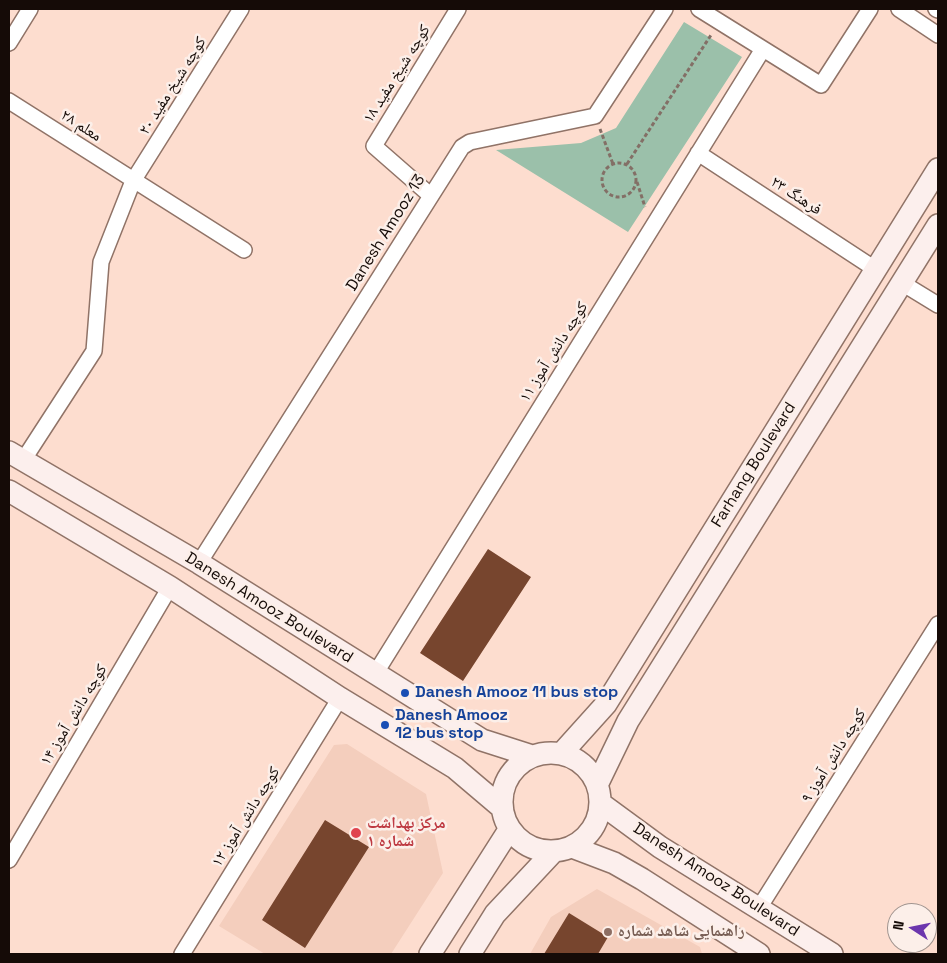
<!DOCTYPE html>
<html>
<head>
<meta charset="utf-8">
<style>
  body { margin:0 }
  #map { position:relative; width:947px; height:963px; overflow:hidden; background:#fdddcf; font-family:"Space Grotesk",sans-serif }
  canvas { display:block }
  .frame { position:absolute; inset:0; border:10px solid #150b07; pointer-events:none }
  .north { position:absolute; left:887px; top:903px; width:50px; height:50px; box-sizing:border-box; background:#fcefe9; border:1px solid #a0948f; border-radius:50%; rotate:281deg; font-size:14px; font-weight:700; line-height:20px; text-align:center; color:#150b07 }
  .north::after { content:''; display:block; margin:auto; width:18px; height:22px; background:#6c36ad; clip-path:polygon(50% 0,100% 100%,50% 72%,0 100%) }
</style>
</head>
<body>
<div id="map">
<canvas width="947" height="963"></canvas>
<div class="frame"></div>
<div class="north">N</div>
</div>
<script>
const ctx = document.querySelector('canvas').getContext('2d');
ctx.lineJoin = 'round';
function fill(path, color) {
  ctx.fillStyle = color;
  ctx.fill(path, 'evenodd');
}
function poly(rows) {
  const path = new Path2D();
  for (const r of rows) {
    if (r.length === 3) {
      path.moveTo(r[0] + r[2], r[1]);
      path.arc(r[0], r[1], r[2], 0, 2 * Math.PI);
      continue;
    }
    path.moveTo(r[0], r[1]);
    for (let i = 2; i < r.length; i += 2) path.lineTo(r[i], r[i + 1]);
  }
  return path;
}
function stroke(path, color, width, dash) {
  ctx.strokeStyle = color;
  ctx.lineWidth = width;
  ctx.lineCap = dash ? 'butt' : 'round';
  ctx.setLineDash(dash || []);
  ctx.stroke(path);
}
function label(font, color, halo, rows, align = 'center') {
  ctx.font = font + ' "Space Grotesk","Noto Naskh Arabic",sans-serif';
  ctx.lineWidth = 5;
  ctx.setLineDash([]);
  ctx.textBaseline = 'middle';
  ctx.strokeStyle = halo;
  ctx.fillStyle = color;
  for (const [text, x, y, turn = 0] of rows) {
    ctx.save();
    ctx.translate(x, y);
    ctx.rotate((+turn || 0) * Math.PI / 180);
    ctx.textAlign = isNaN(turn) ? turn : align;
    if (halo) ctx.strokeText(text, 0, 0);
    ctx.fillText(text, 0, 0);
    ctx.restore();
  }
}
fill(poly([
  [347,744,426,794,443,873,391,954,265,954,219,926,334,745],
  [597,889,700,947,702,954,530,954,551,917]
]), '#f4cebd');
fill(poly([
  [684,22,742,57,628,232,496,150,581,143,616,128]
]), '#9bc0aa');
fill(poly([
  [488,549,531,577,463,681,420,653],
  [325,820,369,847,305,948,262,920],
  [569,913,608,937,598,954,544,954]
]), '#77452e');
const street = poly([
  [699,9,821,85,870,9],
  [899,9,938,35],
  [936,9,938,10],
  [9,43,30,9],
  [9,101,244,250],
  [698,153,875,269],
  [430,195,374,146,458,9],
  [902,283,938,305],
  [24,459,94,351,101,262,133,181,241,9],
  [199,563,462,147,470,142,595,116,665,9],
  [375,674,763,49],
  [9,860,170,587],
  [759,908,938,624],
  [182,954,340,698]
]);
const secondary = poly([
  [9,452,199,563,482,740,532,756],
  [9,491,170,587,340,698,455,768,501,807],
  [551,802,49],
  [561,754,606,704,938,169],
  [597,785,628,721,938,225],
  [600,803,660,847,832,954],
  [572,847,614,863,642,879,759,954],
  [430,954,509,830],
  [470,954,495,914,553,852]
]);
stroke(street, '#907367', 18);
stroke(secondary, '#907367', 24);
stroke(poly([
  [600,129,613,164],
  [619,180,17],
  [627,164,711,35],
  [637,182,645,207]
]), '#836f66', 3, [4, 2.5]);
stroke(street, '#fff', 15);
stroke(secondary, '#fcefed', 21);
for (const [x, y, r, color] of [
  [405,693,5,"#1a4fb4"],
  [385,725,5,"#1a4fb4"],
  [356,833,6,"#e0444e"],
  [608,932,5,"#8d6e63"]
]) {
  const dot = new Path2D();
  dot.arc(x, y, r, 0, 2 * Math.PI);
  ctx.fillStyle = color;
  ctx.fill(dot);
  stroke(dot, '#fcefe9', 2);
}
label('16px', '#150b07', '#fcefe9', [
  ["کوچه شیخ مفید ۱۸",397,74,-58],
  ["کوچه شیخ مفید ۲۰",173,86,-58],
  ["معلم ۲۸",81,126,33],
  ["فرهنگ ۲۳",796,196,33],
  ["Danesh Amooz 13",386,233,-58],
  ["کوچه دانش آموز ۱۱",554,352,-58],
  ["Farhang Boulevard",754,465,-58],
  ["Danesh Amooz Boulevard",269,608,32],
  ["کوچه دانش آموز ۱۴",74,715,-59],
  ["کوچه دانش آموز ۹",834,756,-58],
  ["کوچه دانش آموز ۱۲",246,817,-58],
  ["Danesh Amooz Boulevard",716,880,33]
]);
label('bold 16px', '#164399', '#fcefe9', [
  ["Danesh Amooz 11 bus stop",415,693],
  ["Danesh Amooz",395,716],
  ["12 bus stop",395,734]
], 'left');
label('bold 16px', '#be3a42', '#fcefe9', [
  ["مرکز بهداشت",367,824],
  ["شماره ۱",367,842]
], 'left');
label('bold 16px', '#785e54', '#fcefe9', [
  ["راهنمایی شاهد شماره",618,932]
], 'left');
</script>
</body>
</html>
